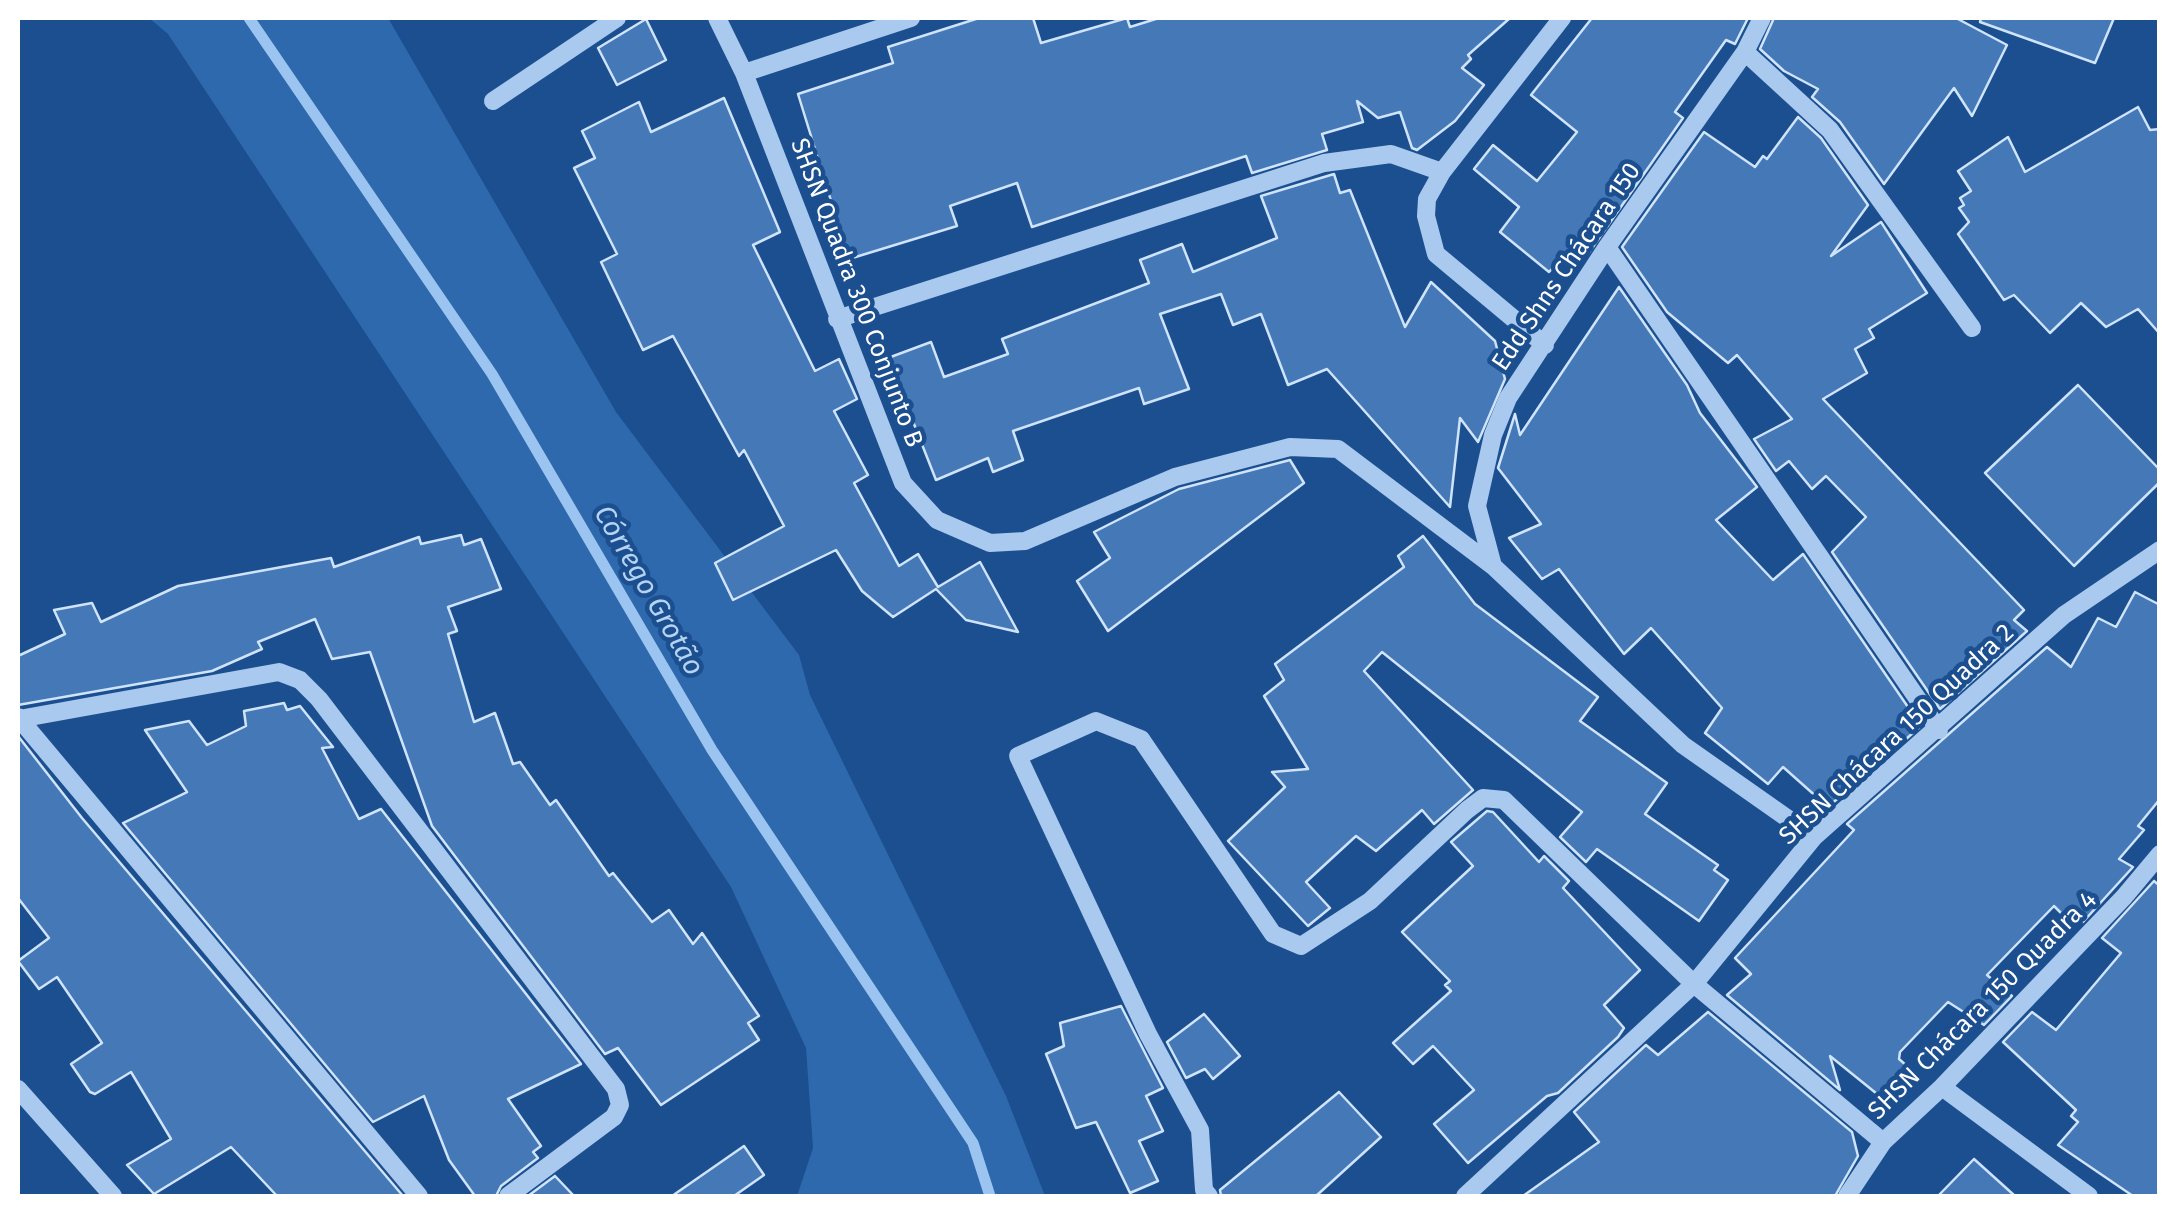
<!DOCTYPE html>
<html>
<head>
<meta charset="utf-8">
<style>
  body { margin:0 }
  #map { position:relative; width:2177px; height:1214px; overflow:hidden; background:#1b4f8f; font-family:"Fira Sans",sans-serif }
  canvas { display:block }
  .frame { position:absolute; inset:0; border:20px solid #fff; pointer-events:none }
</style>
</head>
<body>
<div id="map">
<canvas width="2177" height="1214"></canvas>
<div class="frame"></div>
</div>
<script>
const ctx = document.querySelector('canvas').getContext('2d');
ctx.lineJoin = 'round';
function fill(path, color) {
  ctx.fillStyle = color;
  ctx.fill(path, 'evenodd');
}
function poly(rows) {
  const path = new Path2D();
  for (const r of rows) {
    path.moveTo(r[0], r[1]);
    for (let i = 2; i < r.length; i += 2) path.lineTo(r[i], r[i + 1]);
  }
  return path;
}
function stroke(path, color, width, dash) {
  ctx.strokeStyle = color;
  ctx.lineWidth = width;
  ctx.lineCap = dash ? 'butt' : 'round';
  ctx.setLineDash(dash || []);
  ctx.stroke(path);
}
function label(font, color, halo, rows, align = 'center') {
  ctx.font = font + ' "Fira Sans",sans-serif';
  ctx.lineWidth = 9;
  ctx.setLineDash([]);
  ctx.textBaseline = 'middle';
  ctx.strokeStyle = halo;
  ctx.fillStyle = color;
  for (const [text, x, y, turn = 0] of rows) {
    ctx.save();
    ctx.translate(x, y);
    ctx.rotate((+turn || 0) * Math.PI / 180);
    ctx.textAlign = isNaN(turn) ? turn : align;
    if (halo) ctx.strokeText(text, 0, 0);
    ctx.fillText(text, 0, 0);
    ctx.restore();
  }
}
fill(poly([
  [149,18,388,18,616,412,799,655,810,695,1006,1096,1045,1196,797,1196,813,1148,806,1048,731,887,168,34]
]), '#2e69ad');
stroke(poly([
  [249,18,492,374,712,750,973,1143,990,1196]
]), '#9cc4f0', 11);
const building = poly([
  [979,18,1033,18,1041,43,1127,18,1130,27,1159,18,1510,18,1468,55,1471,59,1462,68,1484,85,1455,121,1417,150,1412,148,1400,112,1378,118,1357,101,1363,122,1322,134,1327,150,1252,173,1246,156,1032,227,1017,183,950,206,957,226,849,259,798,94,893,63,888,47,979,18],
  [1592,18,1748,18,1735,44,1726,40,1675,112,1683,118,1588,254,1575,244,1549,272,1500,232,1519,207,1474,169,1493,145,1537,181,1577,132,1531,95,1592,18],
  [1774,18,1956,18,2007,45,1972,116,1954,88,1884,184,1840,122,1812,97,1818,89,1784,71,1760,49,1774,18],
  [1981,18,2114,18,2095,63,1980,22,1981,18],
  [646,19,666,60,617,85,598,48,646,19],
  [724,98,780,232,753,245,815,371,839,359,853,390,857,399,834,411,868,475,854,483,899,566,918,554,938,587,980,562,1018,632,966,620,936,589,893,617,862,591,836,550,733,600,715,563,784,526,744,450,739,456,673,336,643,350,601,262,617,254,574,168,595,158,582,131,639,102,651,132,724,98],
  [2138,107,2150,130,2160,129,2160,334,2138,309,2106,327,2081,303,2050,333,2014,295,2004,300,1958,234,1969,222,1959,208,1964,205,1960,198,1971,191,1958,171,2008,137,2025,172,2138,107],
  [1798,117,1821,138,1868,205,1831,256,1881,222,1927,293,1869,329,1874,338,1855,349,1867,373,1823,399,2024,610,2014,620,2027,631,1940,709,1832,552,1866,517,1826,476,1812,489,1789,461,1776,471,1754,439,1792,419,1737,355,1728,363,1667,312,1622,247,1704,132,1755,167,1763,156,1767,159,1798,117],
  [1334,174,1340,193,1350,190,1405,327,1431,282,1495,341,1505,379,1478,442,1460,418,1450,507,1327,369,1288,385,1261,314,1233,325,1221,294,1160,314,1189,389,1144,404,1139,388,1013,431,1023,460,993,472,988,458,936,480,888,358,931,342,944,377,1008,354,1002,339,1149,283,1140,260,1182,244,1193,272,1277,238,1261,196,1334,174],
  [1619,287,1687,385,1700,413,1757,487,1716,520,1773,580,1803,554,1921,726,1828,807,1783,767,1768,784,1705,733,1722,708,1651,628,1624,654,1559,569,1542,579,1509,538,1541,524,1498,468,1515,414,1520,435,1619,287],
  [2078,385,2160,470,2160,482,2074,566,1985,473,2078,385],
  [1290,460,1304,483,1108,631,1077,581,1110,558,1094,532,1179,489,1290,460],
  [461,535,464,545,481,539,501,589,448,607,457,631,448,634,474,722,495,713,513,764,520,762,550,805,556,800,609,876,613,873,652,922,669,910,693,944,702,933,759,1016,748,1023,759,1040,661,1105,618,1048,605,1054,432,826,370,652,332,659,315,619,258,642,262,649,212,671,18,705,18,656,65,634,54,610,92,603,101,622,178,586,331,558,334,567,419,537,421,544,461,535],
  [1423,536,1475,604,1598,697,1580,721,1667,783,1645,814,1718,865,1714,870,1728,880,1699,921,1597,849,1586,862,1560,837,1582,812,1382,652,1364,671,1473,790,1434,824,1422,810,1376,851,1356,836,1306,882,1330,908,1308,926,1228,841,1285,787,1272,772,1308,769,1264,696,1284,680,1275,664,1404,567,1398,556,1423,536],
  [2135,592,2160,605,2160,799,2138,826,2144,830,2119,859,2133,867,2083,922,2069,911,2064,916,2054,906,1987,975,2012,996,1984,1025,1948,1002,1900,1052,1899,1059,1915,1073,1887,1102,1830,1056,1840,1090,1727,995,1751,974,1735,958,1854,830,1847,824,2047,647,2071,667,2098,618,2116,627,2135,592],
  [284,703,287,710,300,706,333,747,322,748,359,819,381,809,581,1064,508,1099,541,1146,533,1152,538,1158,501,1186,496,1196,475,1196,449,1160,424,1096,373,1122,123,823,187,792,145,730,189,721,207,745,246,726,244,711,284,703],
  [18,736,82,818,403,1196,277,1196,231,1147,154,1194,127,1165,171,1139,131,1072,95,1094,90,1092,71,1064,102,1043,57,977,39,989,18,961,49,938,18,898,18,736],
  [1487,811,1493,812,1539,862,1544,856,1569,881,1563,888,1640,970,1604,1005,1624,1028,1618,1037,1558,1093,1547,1096,1468,1163,1434,1124,1474,1090,1433,1046,1413,1064,1393,1043,1451,991,1445,985,1450,981,1402,932,1473,866,1451,842,1487,811],
  [2154,881,2160,886,2160,1196,2133,1196,2058,1145,2078,1122,2071,1116,2076,1110,2003,1042,2032,1012,2056,1030,2121,953,2102,938,2154,881],
  [1121,1006,1163,1088,1146,1096,1163,1131,1139,1141,1158,1181,1130,1193,1096,1122,1076,1128,1046,1054,1064,1046,1060,1023,1121,1006],
  [1708,1012,1852,1132,1858,1156,1835,1196,1523,1196,1599,1142,1574,1112,1646,1045,1658,1055,1708,1012],
  [1204,1014,1240,1056,1213,1079,1205,1069,1186,1078,1167,1042,1204,1014],
  [1339,1092,1381,1137,1316,1196,1221,1196,1220,1190,1339,1092],
  [744,1146,764,1175,734,1196,672,1196,744,1146],
  [1974,1159,2015,1196,1938,1196,1974,1159],
  [555,1176,574,1196,528,1196,555,1176]
]);
fill(building, '#4478b7');
stroke(building, '#cfe3fa', 2.5);
stroke(poly([
  [717,18,744,73,903,483,937,520,990,543,1025,541,1175,477,1290,447,1338,449,1493,566,1683,745,1814,837],
  [1745,52,1830,130,1972,328],
  [744,73,911,18],
  [493,101,617,18],
  [1607,247,1939,730],
  [837,319,1324,163,1391,154,1442,172],
  [1545,345,1436,254,1426,216,1427,199,1442,172,1562,18],
  [1493,566,1477,506,1493,435,1508,398,1607,247,1745,52,1762,18],
  [18,717,419,1196],
  [19,719,279,672,300,680,319,699,616,1089,620,1105,614,1117,508,1196],
  [1942,1087,2089,1196],
  [18,1089,113,1196],
  [1209,1196,1204,1190,1200,1130,1148,1034,1018,756,1096,721,1141,739,1273,934,1301,946,1370,901,1467,810,1483,798,1504,800,1694,984,1883,1142],
  [1465,1196,1694,984,1814,837,2064,615,2160,550],
  [1847,1196,1883,1142,1942,1087,2124,897,2160,854]
]), '#a9c9ee', 18);
label('25px', '#fff', '#1b4f8f', [
  ["Edd Shns Chácara 150",1567,267,-56],
  ["SHSN Quadra 300 Conjunto B",856,293,69],
  ["SHSN Chácara 150 Quadra 2",1897,735,-43],
  ["SHSN Chácara 150 Quadra 4",1983,1006,-45]
]);
label('italic 28px', '#b5d3f5', '#1b4f8f', [
  ["Córrego Grotão",648,591,60]
]);
</script>
</body>
</html>
